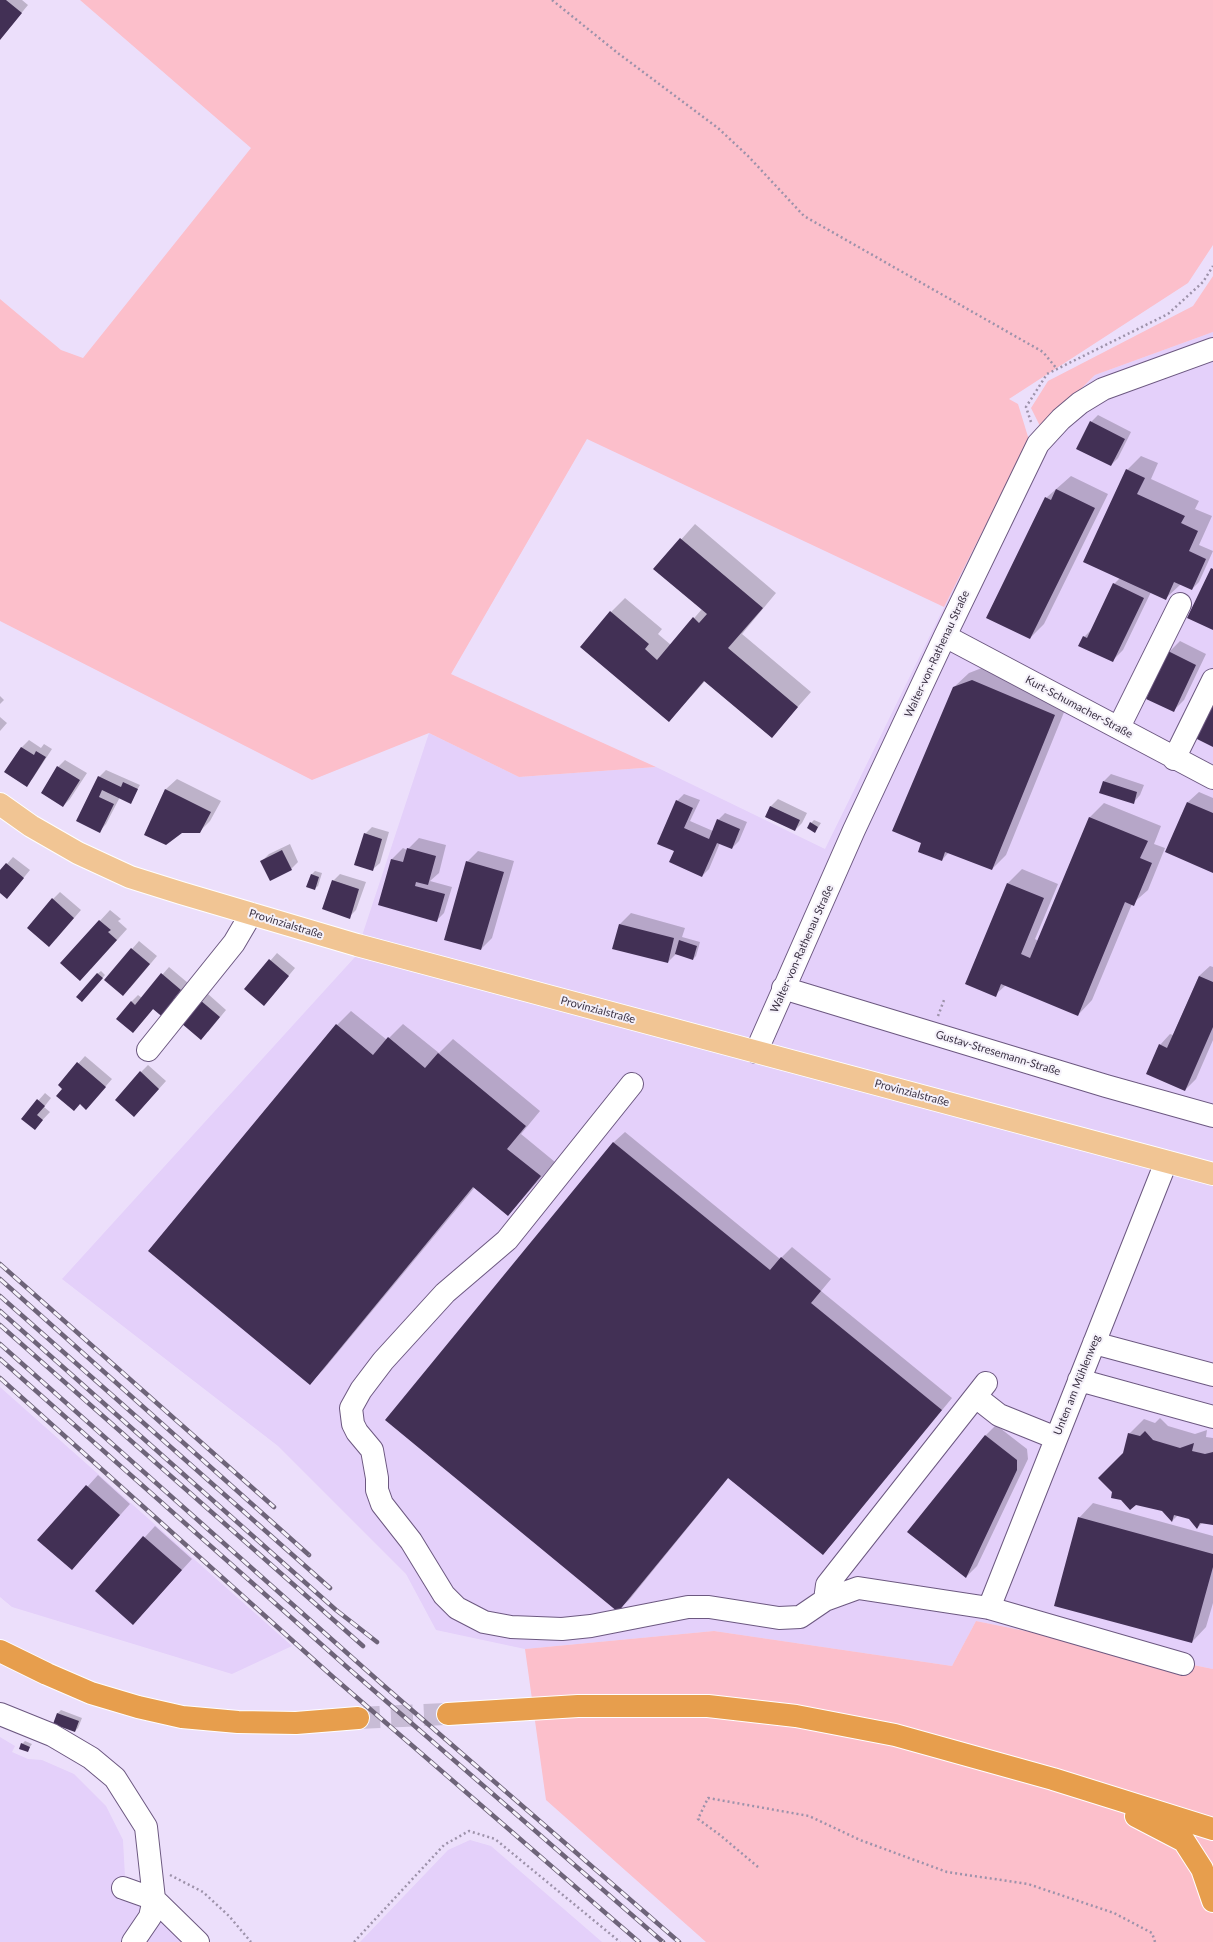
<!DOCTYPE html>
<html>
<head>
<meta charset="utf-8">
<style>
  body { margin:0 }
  canvas { display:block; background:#ecdffb }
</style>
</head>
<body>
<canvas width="1213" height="1942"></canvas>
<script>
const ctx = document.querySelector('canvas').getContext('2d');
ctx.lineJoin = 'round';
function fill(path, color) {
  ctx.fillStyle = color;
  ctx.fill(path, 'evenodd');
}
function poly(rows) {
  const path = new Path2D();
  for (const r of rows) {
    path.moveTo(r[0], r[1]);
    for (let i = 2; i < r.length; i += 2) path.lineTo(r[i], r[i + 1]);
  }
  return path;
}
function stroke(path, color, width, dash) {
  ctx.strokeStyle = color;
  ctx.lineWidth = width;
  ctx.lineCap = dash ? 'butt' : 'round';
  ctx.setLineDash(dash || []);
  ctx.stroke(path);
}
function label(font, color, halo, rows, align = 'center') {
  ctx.font = font + ' Lato,sans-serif';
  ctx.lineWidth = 4;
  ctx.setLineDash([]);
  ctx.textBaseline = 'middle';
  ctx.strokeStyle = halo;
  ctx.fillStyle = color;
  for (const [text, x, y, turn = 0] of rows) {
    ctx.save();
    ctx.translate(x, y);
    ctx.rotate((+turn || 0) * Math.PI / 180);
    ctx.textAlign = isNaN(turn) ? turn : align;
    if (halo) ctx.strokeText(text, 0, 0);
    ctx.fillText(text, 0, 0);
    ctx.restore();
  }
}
fill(poly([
  [1213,332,1213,1669,976,1621,952,1666,714,1631,525,1649,436,1630,406,1574,278,1446,62,1279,355,957,429,733,519,777,656,767,825,849,944,607,1029,440,1095,375],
  [0,1387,292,1646,232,1674,12,1607,0,1597],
  [0,1737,15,1746,12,1752,28,1759,42,1760,74,1774,106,1806,123,1840,125,1877,118,1900,154,1899,193,1942,0,1942],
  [470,1840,491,1846,602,1942,360,1942,448,1850]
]), '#e4d0fa');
fill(poly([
  [80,0,1213,0,1213,245,1188,283,1009,399,1018,404,1029,440,944,607,587,439,451,674,656,767,519,777,429,733,312,780,0,621,0,299,61,350,83,358,251,148],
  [1213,276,1213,332,1095,375,1041,428,1031,408,1048,381,1193,306],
  [976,1621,1213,1669,1213,1942,706,1942,546,1800,525,1649,714,1631,952,1666]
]), '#fcbfcb');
fill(poly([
  [0,0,22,0,28,5,0,39],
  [1098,415,1131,432,1118,458,1111,465,1091,422],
  [1141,456,1158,463,1151,479,1199,501,1195,509,1212,516,1199,545,1213,551,1199,582,1192,589,1181,584,1166,598,1151,592,1123,650,1112,661,1084,637,1094,627,1114,584,1120,578,1127,470],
  [1071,476,1108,494,1044,624,1030,638,987,617,1046,498],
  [695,524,776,593,742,634,811,692,771,737,705,681,669,721,611,612,625,598,662,629,658,634,671,645,702,609,655,569],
  [1180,641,1206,654,1184,700,1173,711,1169,652],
  [987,666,1069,700,1006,855,992,869,949,852,942,860,954,687,969,673],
  [0,696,4,700,0,704],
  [0,717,7,723,0,731],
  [29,740,41,748,44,744,52,749,33,778,26,785,6,772,22,747],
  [65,760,87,773,70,799,63,806,42,793,58,767],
  [106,770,140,785,130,802,120,797,106,824,99,832,78,821,99,777],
  [1111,774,1144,785,1140,795,1133,803,1104,781],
  [177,779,221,801,210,821,199,832,146,835,166,789],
  [1199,792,1213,798,1213,872,1188,802],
  [684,794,700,800,690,821,713,831,718,820,725,813,747,822,739,841,732,848,720,843,709,869,702,876,675,851,677,801],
  [778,799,807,813,802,823,795,830,766,817,771,806],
  [1104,803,1161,826,1154,844,1165,848,1148,890,1132,904,1092,1000,1078,1015,1006,985,995,995,966,983,1008,883,1022,869,1058,884,1035,939,1038,941,1090,817],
  [814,820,821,823,815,832,811,823],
  [372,827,389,832,380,863,372,870,365,834],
  [419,838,446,845,439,873,430,881,452,887,444,913,437,920,379,904,392,859,403,848,407,850],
  [290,844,298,862,291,869,262,861,269,854],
  [478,851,514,861,492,938,481,949,467,862],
  [13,857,30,870,7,898,0,892,0,872],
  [315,871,322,873,318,886,314,889,312,874],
  [340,874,366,882,356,910,349,917,333,881],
  [60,892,81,910,56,939,53,899],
  [110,910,121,919,118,921,127,929,91,969,61,963],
  [631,913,685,928,682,937,700,942,696,956,693,959,676,954,668,962,614,948,620,924],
  [139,941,157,956,130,988,105,980],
  [277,953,295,968,271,997,246,989],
  [1210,966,1213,967,1213,1040,1196,1079,1185,1090,1160,1045,1170,1034,1173,1035,1199,976],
  [169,967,188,983,180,992,184,996,171,1011,154,1008,133,1032,131,1002,138,995,142,998],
  [101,971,105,975,85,998,97,974],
  [208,994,226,1010,208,1032,201,1001],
  [351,1011,387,1040,403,1024,439,1053,453,1039,540,1111,521,1134,555,1162,508,1215,475,1187,324,1369,310,1383,337,1025],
  [85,1056,112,1079,93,1101,64,1089,59,1085],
  [148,1065,166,1081,141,1109,141,1072],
  [45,1093,51,1098,44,1107,50,1112,35,1128,23,1118],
  [625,1132,780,1259,792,1247,831,1279,821,1291,952,1398,833,1543,823,1554,729,1477,629,1600,618,1610,386,1420,614,1142],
  [1160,1418,1168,1426,1195,1434,1207,1430,1206,1437,1213,1438,1213,1524,1203,1522,1197,1528,1189,1518,1178,1515,1172,1521,1124,1453,1129,1434,1144,1419,1155,1423],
  [996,1425,1027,1449,1028,1459,977,1566,966,1577,986,1435],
  [98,1475,130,1504,72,1569,39,1540],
  [1093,1503,1213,1536,1213,1603,1206,1627,1192,1642,1079,1518],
  [155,1526,192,1559,143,1613,96,1591],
  [61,1710,82,1718,78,1728,75,1731,57,1714],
  [25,1741,32,1744,27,1751,22,1744]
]), '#0003');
fill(poly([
  [0,0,6,0,22,13,0,40],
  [1090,421,1125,439,1111,466,1076,449],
  [1126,469,1145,478,1137,494,1185,516,1181,523,1198,531,1189,551,1206,559,1192,590,1174,582,1166,600,1083,562],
  [1056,489,1095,508,1030,639,986,618,1045,497,1051,500],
  [680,538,763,608,728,648,798,707,772,738,704,681,669,722,580,647,610,611,649,644,645,649,657,660,693,617,699,623,707,614,653,569],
  [1211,568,1213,569,1213,630,1187,618],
  [1113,583,1144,598,1113,662,1078,646,1083,636,1087,638],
  [1168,651,1196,665,1174,712,1146,699],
  [972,680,1055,715,992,870,945,852,942,861,918,852,921,843,892,831,953,687],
  [1213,701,1213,747,1195,738],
  [21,747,34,755,36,751,46,757,27,787,4,772],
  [57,766,80,780,63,807,41,793],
  [98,776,121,787,123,782,138,789,131,804,102,790,99,797,114,804,100,833,76,821],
  [1103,781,1137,792,1134,804,1099,793],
  [165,789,211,812,200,833,182,833,166,845,144,835],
  [676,800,693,808,684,828,709,839,717,819,740,829,732,849,717,843,702,877,669,862,674,851,657,844],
  [1187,802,1213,813,1213,873,1165,852],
  [770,806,800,820,795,831,765,817],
  [1089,817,1148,841,1140,858,1152,863,1134,906,1125,902,1078,1016,1001,984,996,997,965,984,1007,883,1044,898,1021,954,1030,958],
  [810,822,818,827,815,833,807,828],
  [364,833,382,839,373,871,354,865],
  [407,848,436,856,428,885,416,882,415,886,445,894,437,922,378,905,391,859,403,862],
  [282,850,292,870,270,881,260,861],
  [466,861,504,872,481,950,444,940],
  [6,863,24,878,7,899,0,893,0,870],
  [311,874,319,877,315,890,306,887],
  [332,880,359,889,350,919,322,909],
  [52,898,74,918,49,947,27,928],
  [99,920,111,930,108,932,117,940,80,981,60,963],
  [619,924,674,938,668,963,612,949],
  [679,940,697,946,693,960,675,954],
  [131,948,150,964,123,996,104,980],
  [269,959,289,976,264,1006,244,989],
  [97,973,103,978,82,1002,76,997],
  [161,973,181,990,173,1000,178,1004,165,1019,153,1009,133,1033,116,1019,131,1001,135,1005],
  [1199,976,1213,982,1213,1027,1185,1091,1146,1074,1159,1044,1167,1048],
  [200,1000,220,1017,201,1040,181,1023],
  [336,1024,373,1055,388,1037,425,1068,438,1053,526,1126,507,1149,541,1176,508,1216,473,1187,310,1385,148,1251],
  [77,1062,106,1087,86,1110,80,1104,74,1111,56,1096,62,1089,58,1085],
  [140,1071,159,1089,134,1117,115,1100],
  [37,1099,45,1106,37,1115,43,1120,35,1130,21,1119],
  [613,1142,770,1270,781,1257,821,1291,811,1303,942,1410,823,1555,728,1478,618,1612,385,1420],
  [1145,1431,1153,1440,1180,1448,1194,1443,1192,1451,1205,1454,1213,1452,1213,1525,1200,1523,1197,1529,1189,1519,1174,1515,1172,1522,1162,1511,1136,1505,1130,1510,1121,1500,1111,1498,1112,1492,1098,1478,1123,1453,1128,1433,1140,1436],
  [985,1435,1017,1460,1017,1470,966,1578,907,1532],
  [86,1485,120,1515,72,1570,37,1540],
  [1078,1517,1213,1554,1213,1567,1192,1643,1054,1606],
  [143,1536,182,1570,133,1625,95,1591],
  [57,1713,79,1721,75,1732,53,1724],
  [21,1743,30,1747,28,1752,19,1749]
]), '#423055');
stroke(poly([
  [358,1718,448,1714]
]), '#c8bcd6', 22, [22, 11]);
const minor = poly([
  [945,636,1213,778],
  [1119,727,1180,604],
  [1174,759,1213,680],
  [783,988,1106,1086,1213,1116],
  [148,1050,234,943,251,914],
  [756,1052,854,830,945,636,1038,444,1061,419,1080,403,1103,389,1213,349],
  [632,1084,507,1240,445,1293,383,1361,361,1390,351,1408,353,1424,357,1432,372,1450,377,1478,377,1490,382,1504,411,1541,444,1595,457,1608,484,1622,511,1627,562,1629,591,1626,688,1607,709,1607,779,1618,800,1617,825,1600,858,1588,989,1608,1183,1664],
  [1094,1343,1213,1375],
  [1079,1380,1213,1417],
  [976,1397,999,1415,1056,1438],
  [825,1600,827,1585,986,1383],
  [989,1608,1166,1162],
  [0,1714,52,1735,91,1758,115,1778,146,1827,154,1899,150,1917,133,1942],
  [123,1888,154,1899,198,1942]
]);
const major = poly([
  [0,804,31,826,78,853,130,877,181,893,357,945,1213,1174]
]);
const highway = poly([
  [0,1651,47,1674,91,1693,138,1707,182,1717,238,1722,296,1723,358,1718],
  [448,1714,578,1706,708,1706,796,1716,895,1735,1053,1779,1213,1829],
  [1136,1816,1184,1841,1202,1869,1213,1901]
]);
stroke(minor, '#6c5880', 24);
stroke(major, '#fff', 24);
stroke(highway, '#fff', 24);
stroke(poly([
  [552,0,619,54,718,128,748,156,804,216,1043,352,1057,369],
  [1031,422,1026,407,1047,374,1168,314,1203,282,1213,266],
  [938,1016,944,1000],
  [758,1867,720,1835,698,1819,708,1798,809,1816,860,1840,947,1872,1028,1884,1114,1913,1152,1933,1155,1942],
  [170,1875,203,1892,229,1916,251,1942],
  [354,1942,444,1845,469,1831,495,1839,620,1942]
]), '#9d92aa', 2.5, [2, 3]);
stroke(minor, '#fff', 22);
stroke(major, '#f1c594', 22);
stroke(highway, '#e79e4d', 22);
const rail = poly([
  [0,1264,274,1507],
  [0,1279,309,1555],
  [0,1296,330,1588],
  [0,1311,336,1610,377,1642],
  [0,1325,363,1646],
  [0,1344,383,1685,679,1942],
  [0,1359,348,1668,663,1942],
  [0,1378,333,1677,639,1942]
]);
stroke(rail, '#6e6479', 4.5);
stroke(rail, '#f5f1fa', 3, [9]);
label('11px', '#3a3143', '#f5f1fa', [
  ["Walter-von-Rathenau Straße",937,654,-65],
  ["Kurt-Schumacher-Straße",1079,707,28],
  ["Provinzialstraße",286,924,17],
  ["Walter-von-Rathenau Straße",802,949,-66],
  ["Provinzialstraße",598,1010,15],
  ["Gustav-Stresemann-Straße",998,1053,17],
  ["Provinzialstraße",912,1093,15],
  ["Unten am Mühlenweg",1077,1385,-68]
]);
</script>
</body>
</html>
